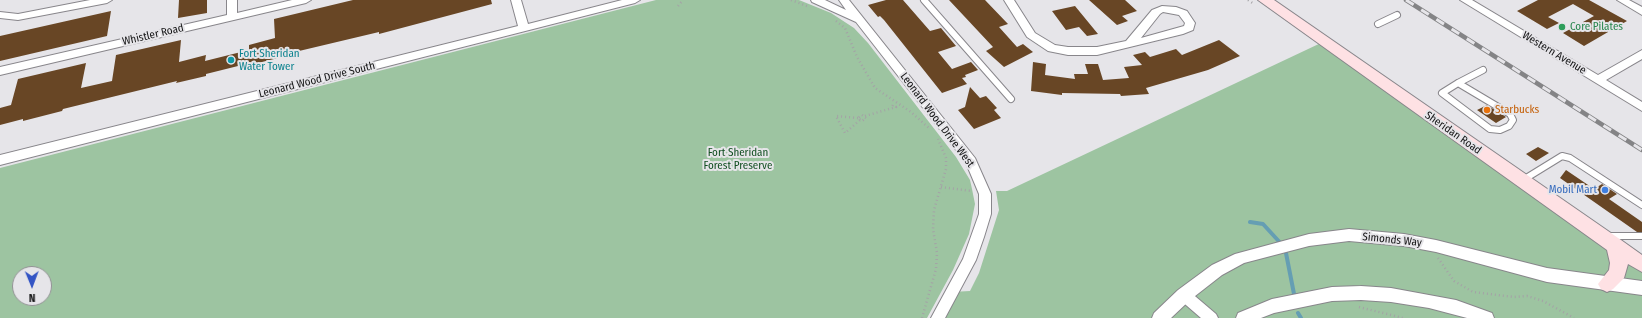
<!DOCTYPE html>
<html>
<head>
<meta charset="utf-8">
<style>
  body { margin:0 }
  #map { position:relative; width:1642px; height:318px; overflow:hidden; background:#e6e5e9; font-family:"Fira Sans Condensed",sans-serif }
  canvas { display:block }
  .north { position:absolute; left:12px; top:266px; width:40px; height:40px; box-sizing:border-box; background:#e6e5e9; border:1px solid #929194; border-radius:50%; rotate:179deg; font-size:11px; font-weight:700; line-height:16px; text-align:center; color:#141415 }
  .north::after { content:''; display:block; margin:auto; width:14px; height:18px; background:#3354c4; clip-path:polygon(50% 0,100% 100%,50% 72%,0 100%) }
</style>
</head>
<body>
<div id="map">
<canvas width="1642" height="318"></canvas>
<div class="north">N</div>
</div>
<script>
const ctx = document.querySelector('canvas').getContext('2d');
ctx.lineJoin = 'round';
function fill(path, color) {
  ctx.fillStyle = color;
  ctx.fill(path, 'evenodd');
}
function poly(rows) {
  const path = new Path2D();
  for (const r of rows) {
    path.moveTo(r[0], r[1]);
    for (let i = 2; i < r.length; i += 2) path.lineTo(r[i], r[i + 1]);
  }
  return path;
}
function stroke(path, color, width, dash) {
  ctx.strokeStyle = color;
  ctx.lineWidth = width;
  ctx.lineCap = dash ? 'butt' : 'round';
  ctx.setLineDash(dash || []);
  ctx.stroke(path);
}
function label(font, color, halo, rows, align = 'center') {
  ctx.font = font + ' "Fira Sans Condensed",sans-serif';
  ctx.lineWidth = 4;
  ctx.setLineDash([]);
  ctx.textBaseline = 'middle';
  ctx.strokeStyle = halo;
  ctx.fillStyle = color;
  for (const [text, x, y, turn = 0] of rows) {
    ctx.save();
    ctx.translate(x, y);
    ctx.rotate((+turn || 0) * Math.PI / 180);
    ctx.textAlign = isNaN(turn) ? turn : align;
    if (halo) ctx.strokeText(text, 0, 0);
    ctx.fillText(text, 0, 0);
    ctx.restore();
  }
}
fill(poly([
  [656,0,799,0,831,13,854,28,868,43,956,157,970,180,972,189,975,204,969,234,953,270,927,318,0,318,0,168],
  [20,274,44,274,44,298,20,298],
  [1323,42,1642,265,1642,318,938,318,952,292,970,291,979,273,999,210,996,191,1007,191]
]), '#9dc4a1');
stroke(poly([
  [1250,222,1263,224,1285,248,1295,299],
  [1298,313,1301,318]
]), '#659eb3', 4);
fill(poly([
  [179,0,207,0,207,13,178,18],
  [353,0,491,0,492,4,379,34,379,32,278,56,278,58,250,65,250,63,206,74,206,76,176,83,177,81,63,109,62,111,23,121,23,119,0,125,0,108,11,105,18,79,86,63,81,88,112,81,116,55,181,40,179,62,206,55,205,61,249,50,249,45,275,38,274,19],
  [886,0,903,0,930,31,941,28,956,46,938,52,952,69,971,62,978,70,965,75,966,77,962,78,967,84,942,93,884,20,880,16,878,17,868,5],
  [949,0,985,0,1008,24,999,27,1017,47,1023,44,1033,52,1004,67,986,51,993,47],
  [1089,0,1125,0,1137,11,1122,16,1128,21,1117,25],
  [1538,0,1589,0,1627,21,1584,46,1563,33,1594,16,1573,4,1548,17,1559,23,1547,29,1517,11],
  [1075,6,1098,34,1087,36,1079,27,1066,30,1052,11],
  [111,11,107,36,0,61,0,36],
  [1219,40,1240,56,1208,70,1146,88,1149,94,1121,96,1120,94,1062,93,1062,95,1031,91,1033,62,1046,64,1045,75,1075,79,1074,74,1088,74,1085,64,1098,64,1103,80,1129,78,1124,67,1142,65,1133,55,1145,52,1150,57,1176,49,1182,55],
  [970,87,980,98,986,96,997,108,994,110,1001,118,974,129,958,110,965,107],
  [1487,105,1503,115,1506,117,1496,123,1477,110],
  [1538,147,1549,153,1536,161,1526,154],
  [1566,170,1594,189,1602,184,1617,194,1609,199,1642,222,1642,232,1637,232,1560,178]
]), '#684625');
const service = poly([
  [924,0,1011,99],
  [1378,24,1397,15],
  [1458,83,1510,114,1513,120,1509,126,1500,130,1490,129,1442,93,1458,83],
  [1458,83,1483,70],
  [1523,180,1562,156,1570,158,1642,205],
  [1608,236,1642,236]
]);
const minor = poly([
  [90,0,112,0,107,3,18,20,0,18,0,12,18,14,90,0],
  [227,0,237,0,237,13,292,0,311,0,306,3,0,75,0,67,227,15,227,0],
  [511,0,521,0,528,24,622,0,640,0,635,3,0,165,0,155,518,26,511,0],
  [811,0,825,0,846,10,839,0,849,0,975,158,991,194,991,214,984,237,976,260,945,318,931,318,963,259,979,214,979,194,966,163,856,22,812,2,811,0],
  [1004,0,1014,0,1035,33,1055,45,1068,47,1097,47,1126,41,1152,10,1162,6,1176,7,1187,11,1195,23,1193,30,1183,34,1097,55,1068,55,1048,51,1027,37,1004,0],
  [1163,12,1179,15,1185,23,1184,26,1141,38,1160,14,1163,12],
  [1460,0,1472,0,1598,75,1642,50,1642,59,1606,80,1642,102,1642,111,1460,0],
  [1617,0,1629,0,1642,7,1642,15,1617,0],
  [1184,289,1189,291,1216,314,1218,318,1201,318,1179,299,1177,295,1179,291,1184,289]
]);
const tertiary = poly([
  [1349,229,1404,234,1436,240,1547,268,1642,281,1642,295,1547,282,1436,252,1404,246,1349,241,1309,246,1244,263,1222,275,1190,300,1171,318,1152,318,1154,313,1178,290,1212,265,1235,254,1309,234,1349,229],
  [1361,286,1391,288,1456,300,1492,313,1494,318,1467,318,1429,308,1391,302,1361,300,1332,301,1274,313,1261,318,1236,318,1238,313,1272,299,1332,287,1361,286]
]);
const secondary = poly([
  [1258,0,1274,0,1621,240,1642,255,1642,272,1628,264,1624,278,1613,289,1607,292,1601,289,1598,284,1609,270,1610,263,1607,250,1258,0]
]);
stroke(service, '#88868b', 8);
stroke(minor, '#88868b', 2);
stroke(tertiary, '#88868b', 2);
stroke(secondary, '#88868b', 2);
stroke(poly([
  [791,0,807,6],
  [1248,0,1254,4],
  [678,6,683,0],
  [836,21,845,28,857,57,875,88,911,112,930,129],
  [862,115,866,118,862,121,858,118,862,115],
  [865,116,896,107,893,105,892,107],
  [858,118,836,116,845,133,860,120],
  [941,187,972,191],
  [1438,258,1454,281,1473,292,1514,297,1527,296,1543,301,1574,318],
  [1359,307,1403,318],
  [922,318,936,269,937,253,933,229,934,210,946,169,946,158,938,139]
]), '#a4a3a6', 2.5, [1, 3]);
stroke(service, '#fff', 6);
fill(minor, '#fff');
fill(tertiary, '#fff');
fill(secondary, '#fee1e4');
const rail = poly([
  [1406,0,1642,150]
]);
stroke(rail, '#848486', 4.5);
stroke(rail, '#e6e5e9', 3, [9]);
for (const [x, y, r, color] of [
  [1562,27,4,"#2e9e5b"],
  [231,60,4,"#0f9aa8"],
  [1487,110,4,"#e8710a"],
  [1605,190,4,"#3f7fe0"]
]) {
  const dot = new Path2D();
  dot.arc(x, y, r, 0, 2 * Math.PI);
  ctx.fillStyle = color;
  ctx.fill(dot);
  stroke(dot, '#e6e5e9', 1.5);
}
label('11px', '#27864d', '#e6e5e9', [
  ["Core Pilates",1570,27]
], 'left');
label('11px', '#141415', '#e6e5e9', [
  ["Whistler Road",153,35,-13],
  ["Western Avenue",1554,53,31],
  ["Leonard Wood Drive South",317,80,-14],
  ["Leonard Wood Drive West",937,120,53],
  ["Sheridan Road",1453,133,35],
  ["Simonds Way",1392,240,6]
]);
label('11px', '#0d838f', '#e6e5e9', [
  ["Fort Sheridan",239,54],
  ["Water Tower",239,67]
], 'left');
label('11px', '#c56008', '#e6e5e9', [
  ["Starbucks",1495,110]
], 'left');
label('11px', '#104e20', '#e6e5e9', [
  ["Fort Sheridan",738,153],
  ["Forest Preserve",738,166]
]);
label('11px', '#366cbe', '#e6e5e9', [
  ["Mobil Mart",1597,190]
], 'right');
</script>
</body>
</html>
